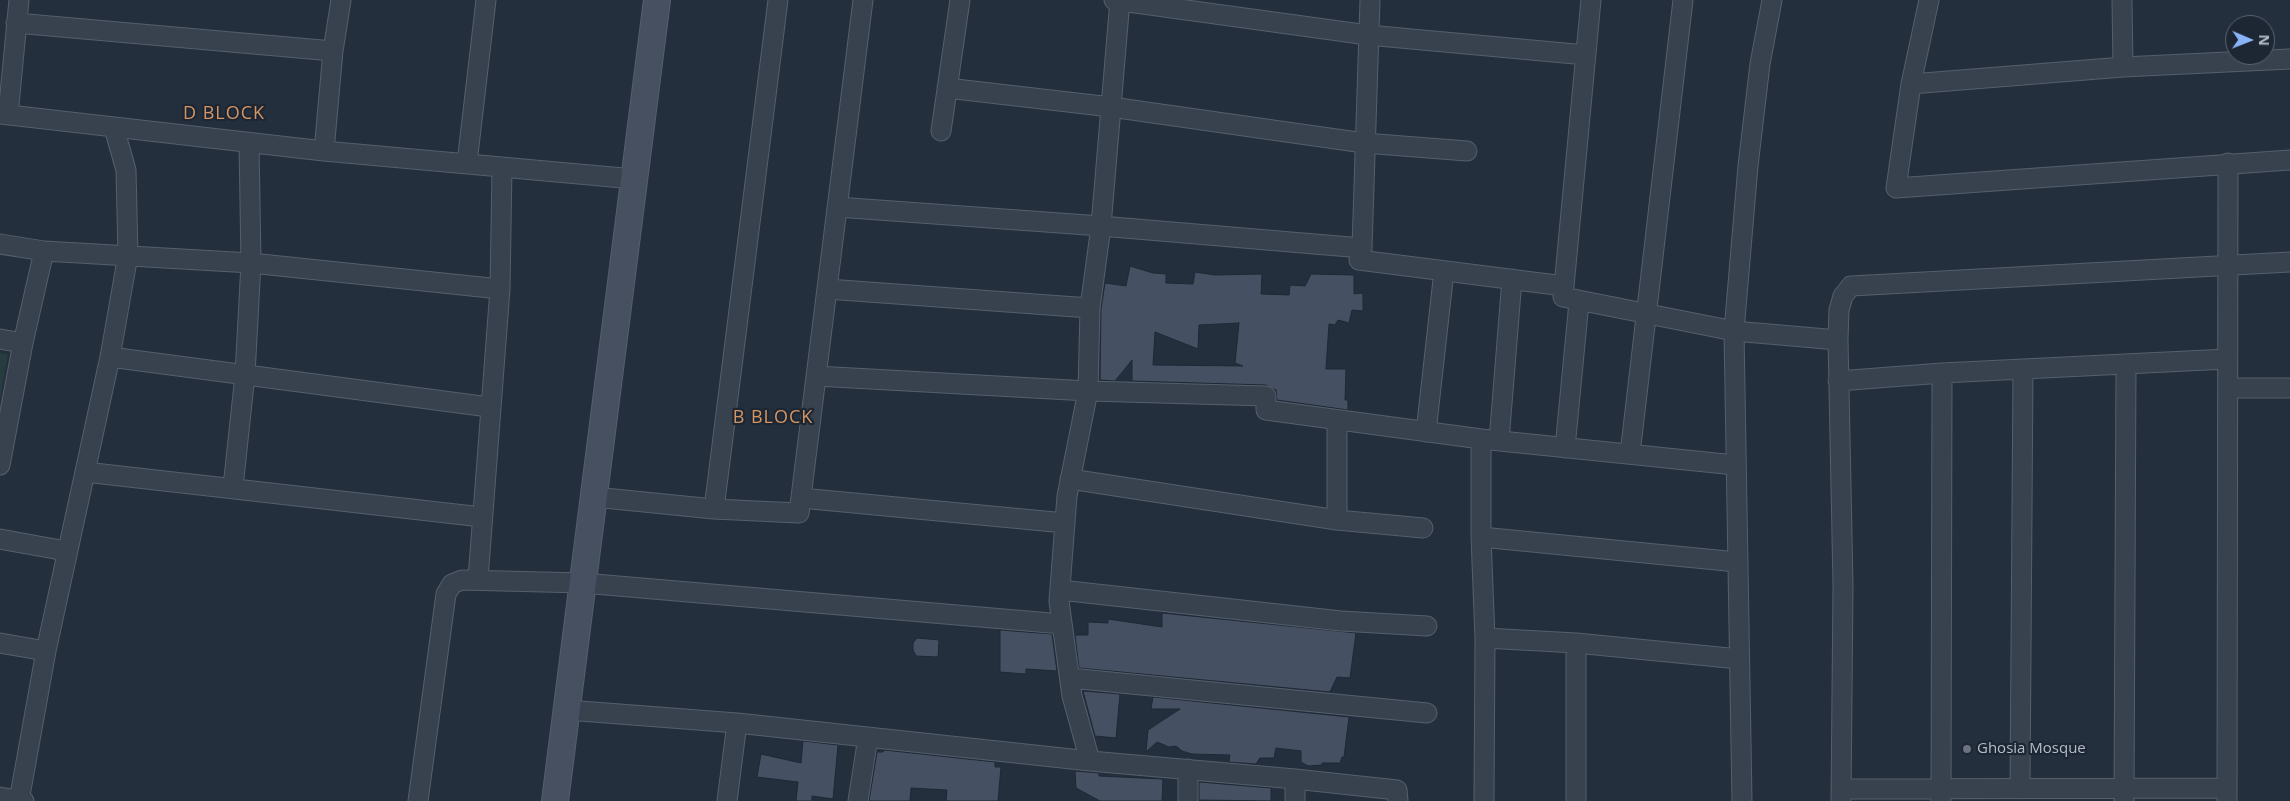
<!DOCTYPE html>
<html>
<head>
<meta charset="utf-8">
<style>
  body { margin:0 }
  #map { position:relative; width:2290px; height:801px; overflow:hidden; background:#242f3e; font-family:"Open Sans",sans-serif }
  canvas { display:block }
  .north { position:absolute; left:2225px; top:15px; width:50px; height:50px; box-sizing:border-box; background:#1d2633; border:1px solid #59626f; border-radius:50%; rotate:91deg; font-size:14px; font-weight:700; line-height:20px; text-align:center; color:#b4bcc9 }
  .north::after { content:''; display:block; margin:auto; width:18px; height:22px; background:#8ab4f8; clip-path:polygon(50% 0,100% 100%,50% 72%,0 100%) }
</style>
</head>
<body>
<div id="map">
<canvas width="2290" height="801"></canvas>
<div class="north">N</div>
</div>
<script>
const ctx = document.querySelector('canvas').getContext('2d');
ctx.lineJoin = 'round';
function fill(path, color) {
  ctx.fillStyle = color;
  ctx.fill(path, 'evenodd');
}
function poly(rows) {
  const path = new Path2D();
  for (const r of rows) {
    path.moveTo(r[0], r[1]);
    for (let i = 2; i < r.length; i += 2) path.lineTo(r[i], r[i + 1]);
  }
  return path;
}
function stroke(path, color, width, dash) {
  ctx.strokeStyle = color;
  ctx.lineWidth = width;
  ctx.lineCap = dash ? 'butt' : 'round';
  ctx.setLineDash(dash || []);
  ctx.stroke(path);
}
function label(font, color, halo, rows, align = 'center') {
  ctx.font = font + ' "Open Sans",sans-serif';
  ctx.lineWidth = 4.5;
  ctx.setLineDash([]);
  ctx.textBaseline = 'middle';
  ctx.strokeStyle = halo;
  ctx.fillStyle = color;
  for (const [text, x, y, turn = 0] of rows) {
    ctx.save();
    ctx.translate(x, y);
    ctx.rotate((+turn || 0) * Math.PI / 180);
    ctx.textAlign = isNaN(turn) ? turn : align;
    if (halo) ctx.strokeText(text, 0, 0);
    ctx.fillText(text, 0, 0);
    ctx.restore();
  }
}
fill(poly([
  [0,353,8,354,0,400]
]), '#263c3f');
const building = poly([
  [1130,266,1153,273,1166,274,1166,283,1193,284,1195,272,1215,275,1262,274,1261,294,1289,295,1290,285,1305,286,1311,274,1354,275,1354,294,1363,293,1363,311,1352,310,1349,323,1338,320,1335,325,1329,324,1326,369,1346,369,1345,400,1348,400,1348,410,1277,400,1276,390,1266,385,1132,381,1132,360,1115,381,1100,380,1101,309,1105,283,1126,286,1130,266],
  [1239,323,1235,363,1243,366,1153,365,1155,332,1198,349,1199,325,1239,323],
  [1162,613,1356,633,1350,678,1337,677,1330,692,1079,668,1075,635,1088,635,1088,622,1108,623,1108,619,1162,627,1162,613],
  [1000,630,1052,634,1057,671,1026,669,1026,674,1000,672,1000,630],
  [917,638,939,640,938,657,916,656,913,650,913,643,917,638],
  [1083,691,1120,694,1116,738,1095,736,1083,691],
  [1153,697,1349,717,1344,757,1342,757,1340,763,1322,763,1322,765,1308,766,1301,762,1301,751,1276,748,1274,758,1260,758,1256,764,1229,762,1230,755,1192,754,1182,751,1176,746,1169,747,1157,742,1146,752,1148,730,1180,709,1151,709,1153,697],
  [803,741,838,745,833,799,812,796,812,801,796,801,798,782,757,777,761,754,801,763,803,741],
  [884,750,995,762,995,767,1001,767,998,801,946,801,947,790,911,788,910,801,869,801,877,752,883,752,884,750],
  [1075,771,1099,773,1099,776,1163,779,1162,801,1100,801,1076,788,1075,771],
  [1199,782,1271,788,1271,801,1199,800,1199,782]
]);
fill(building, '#455162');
stroke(building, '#1f2835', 1);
const street = poly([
  [1114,0,1368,35,1586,55],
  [1591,0,1563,297,1734,331,1838,340],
  [1929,0,1911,84,1896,188,2290,160],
  [2122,0,2123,67],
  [16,23,333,51],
  [1911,84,2123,67,2290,59],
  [947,88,1111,107,1364,143,1467,151],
  [0,114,324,151,634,179],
  [8,115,19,0],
  [941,131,960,0],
  [324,151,333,51,341,0],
  [467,163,486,0],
  [837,207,1101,226,1362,248,1359,260,1564,286],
  [0,244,44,251,251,263,500,289],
  [1362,248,1370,0],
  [827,289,1090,308],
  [0,339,23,343],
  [110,357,489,407],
  [816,376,1088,391,1266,396,1266,410,1481,439,1735,465],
  [1838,381,1942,373,2227,359],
  [2228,388,2290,388],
  [1426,432,1444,271],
  [1481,439,1481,537,1485,638,1484,801],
  [1499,441,1512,279],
  [1565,448,1579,302],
  [1630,454,1683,0],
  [0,465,23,343,44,251],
  [85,472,482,517],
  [1070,479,1337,520,1337,420],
  [233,487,245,375,251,263,249,143],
  [594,497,714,509,799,513,863,0],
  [801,498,1065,523],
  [714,509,778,0],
  [1337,520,1423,528],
  [1481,537,1737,562],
  [0,539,66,551],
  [478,579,500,289,502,168],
  [1060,590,1341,621,1427,626],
  [1485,638,1576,643,1739,659],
  [0,643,46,651],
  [1576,643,1576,801],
  [1070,678,1427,713],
  [567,710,737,723,1090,761,1295,779,1397,790,1398,801],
  [1090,761,1072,696,1059,601,1067,496,1088,391,1090,308,1101,226,1120,0],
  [1295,779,1295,801],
  [1841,789,2227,788],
  [2020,789,2023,369],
  [0,797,24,801],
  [19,801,46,651,110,357,128,255,126,170,114,128],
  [418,801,446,594,452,584,462,580,583,583,1062,624],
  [727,801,737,723],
  [858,801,868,737],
  [1188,801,1188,769],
  [1742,801,1734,331,1748,166,1760,64,1772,0],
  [1841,801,1843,585,1838,340,1839,310,1843,296,1851,286,2290,262],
  [1941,801,1942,373],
  [2124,801,2126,364],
  [2227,801,2228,163]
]);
const secondary = poly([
  [555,801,657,0]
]);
stroke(street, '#565f6c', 21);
stroke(secondary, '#565f6c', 28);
stroke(street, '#38414e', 19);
stroke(secondary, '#465061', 26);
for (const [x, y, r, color] of [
  [1967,749,5,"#6b7280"]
]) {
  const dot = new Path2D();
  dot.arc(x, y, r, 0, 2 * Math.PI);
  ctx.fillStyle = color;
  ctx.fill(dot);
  stroke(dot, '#1d2633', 2);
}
label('15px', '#b4bcc9', '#1d2633', [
  ["Ghosia Mosque",1977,749]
], 'left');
ctx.letterSpacing = '1px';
label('18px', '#d59563', '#1d2633', [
  ["D BLOCK",224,114],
  ["B BLOCK",773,418]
]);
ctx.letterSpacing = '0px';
</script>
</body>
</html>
